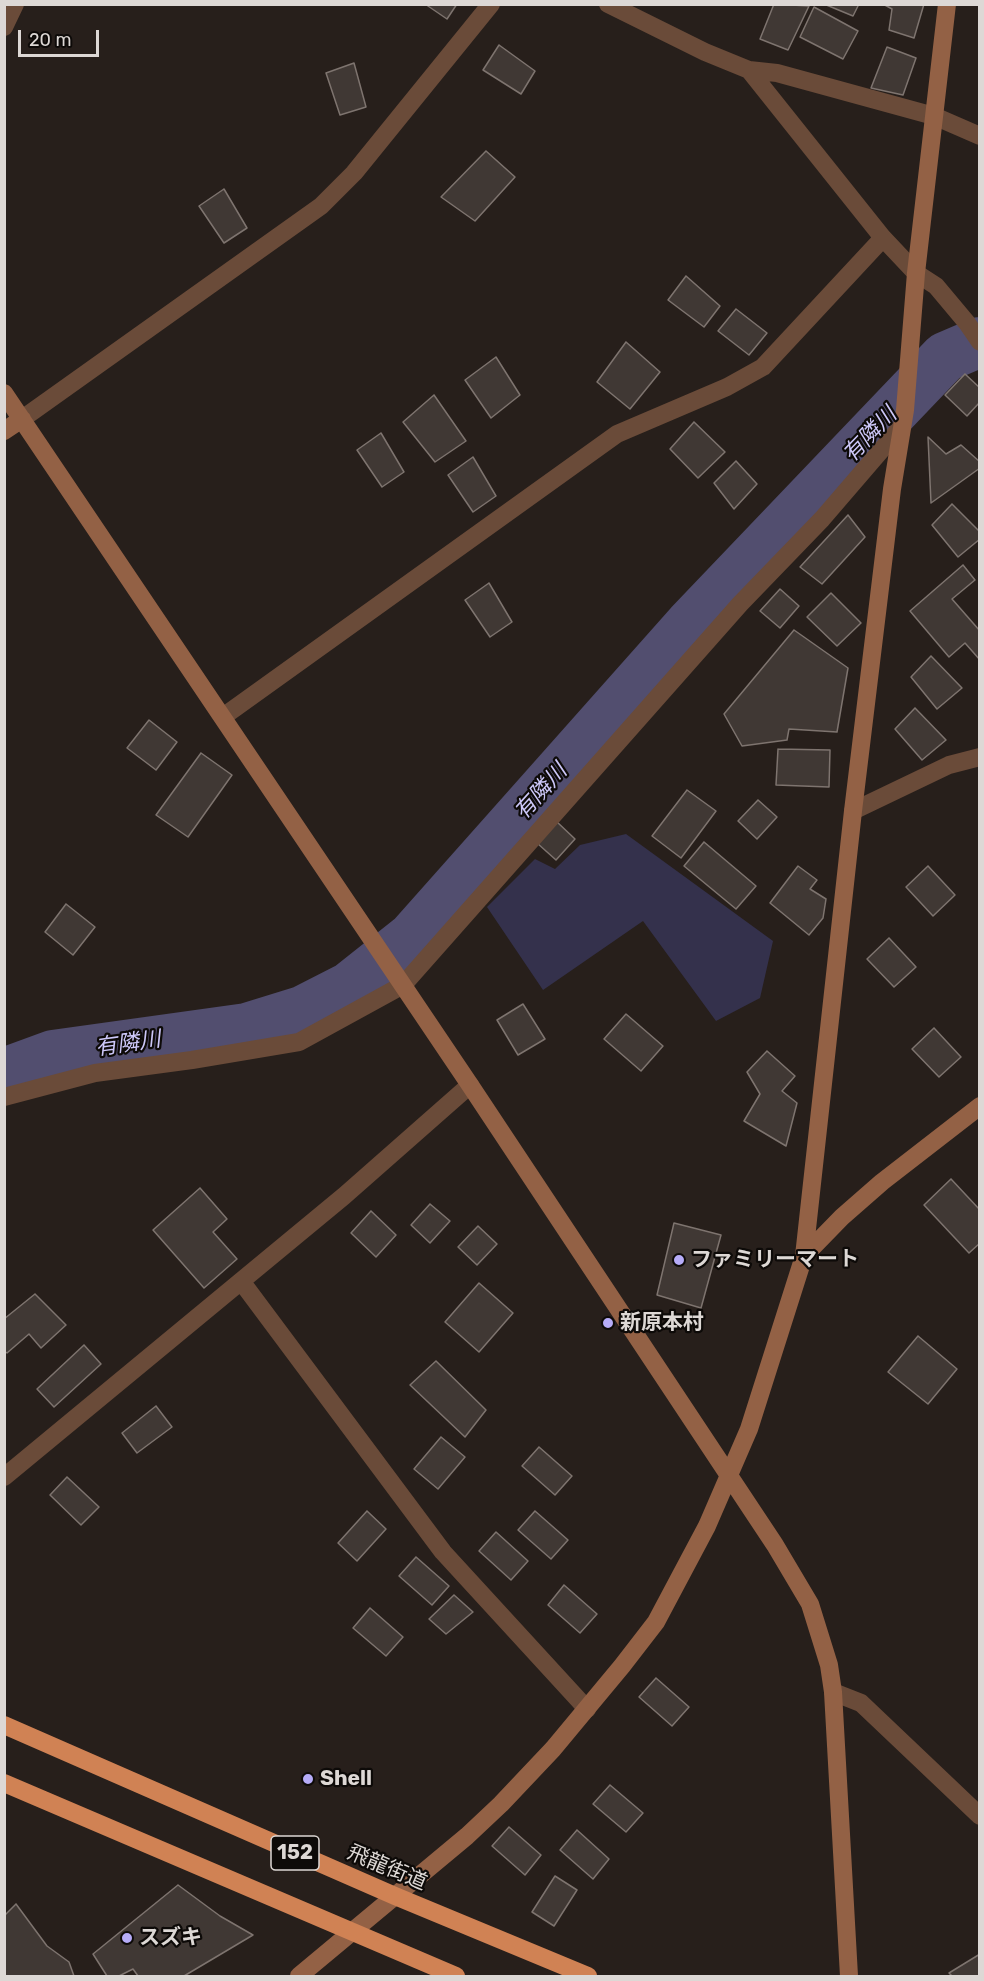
<!DOCTYPE html>
<html>
<head>
<meta charset="utf-8">
<style>
  body { margin:0 }
  #map { position:relative; width:984px; height:1981px; overflow:hidden; background:#271f1b; font-family:Rubik,sans-serif }
  canvas { display:block }
  .frame { position:absolute; inset:0; border:6px solid #ddd8d5; pointer-events:none }
  .scale { position:absolute; left:18px; top:30px; width:81px; height:27px; box-sizing:border-box; border:3px solid #ddd8d5; border-top:0; padding-left:8px; font-size:18px; line-height:21px; white-space:nowrap; color:#ddd8d5; -webkit-text-stroke:4px #0d0a08; paint-order:stroke }
</style>
</head>
<body>
<div id="map">
<canvas width="984" height="1981"></canvas>
<div class="frame"></div>
<div class="scale">20 m</div>
</div>
<script>
const ctx = document.querySelector('canvas').getContext('2d');
ctx.lineJoin = 'round';
function fill(path, color) {
  ctx.fillStyle = color;
  ctx.fill(path, 'evenodd');
}
function poly(rows) {
  const path = new Path2D();
  for (const r of rows) {
    path.moveTo(r[0], r[1]);
    for (let i = 2; i < r.length; i += 2) path.lineTo(r[i], r[i + 1]);
  }
  return path;
}
function stroke(path, color, width, dash) {
  ctx.strokeStyle = color;
  ctx.lineWidth = width;
  ctx.lineCap = dash ? 'butt' : 'round';
  ctx.setLineDash(dash || []);
  ctx.stroke(path);
}
function label(font, color, halo, rows, align = 'center') {
  ctx.font = font + ' Rubik,"Noto Sans JP",sans-serif';
  ctx.lineWidth = 4.5;
  ctx.setLineDash([]);
  ctx.textBaseline = 'middle';
  ctx.strokeStyle = halo;
  ctx.fillStyle = color;
  for (const [text, x, y, turn = 0] of rows) {
    ctx.save();
    ctx.translate(x, y);
    ctx.rotate((+turn || 0) * Math.PI / 180);
    ctx.textAlign = isNaN(turn) ? turn : align;
    if (halo) ctx.strokeText(text, 0, 0);
    ctx.fillText(text, 0, 0);
    ctx.restore();
  }
}
fill(poly([
  [626,834,773,941,760,998,716,1021,643,921,543,990,487,907,535,859,555,869,580,845]
]), '#34314c');
stroke(poly([
  [4,1073,53,1055,247,1028,302,1011,349,987,412,937,690,624,945,357,980,342]
]), '#524e6f', 50);
const building = poly([
  [425,4,457,4,447,19,425,4],
  [774,4,809,6,788,50,760,39,774,4],
  [824,4,859,4,853,16,824,4],
  [883,4,924,4,914,38,889,30,892,9,883,4],
  [814,7,858,31,843,59,800,37,814,7],
  [499,45,535,71,521,94,483,70,499,45],
  [887,47,916,58,903,95,871,88,887,47],
  [354,63,366,107,340,115,326,73,354,63],
  [486,151,515,177,475,221,441,197,486,151],
  [224,189,247,228,224,243,199,206,224,189],
  [686,276,720,306,704,327,668,300,686,276],
  [736,309,767,333,749,355,718,331,736,309],
  [626,342,660,372,630,409,597,382,626,342],
  [496,357,520,395,491,418,465,380,496,357],
  [965,374,980,388,980,402,967,416,945,395,965,374],
  [434,395,466,441,435,462,403,422,434,395],
  [694,422,725,452,698,478,670,449,694,422],
  [381,433,404,472,382,487,357,450,381,433],
  [928,437,946,454,961,445,980,462,980,468,931,503,928,437],
  [473,457,496,496,473,512,448,475,473,457],
  [736,461,757,484,734,509,714,483,736,461],
  [952,504,980,532,980,539,958,557,932,525,952,504],
  [848,515,865,537,822,584,800,567,848,515],
  [963,565,975,580,952,599,980,631,980,660,965,643,949,657,910,611,963,565],
  [489,583,512,622,490,637,465,600,489,583],
  [780,589,799,606,780,628,760,611,780,589],
  [831,593,861,623,837,646,807,617,831,593],
  [794,630,848,668,837,732,789,729,787,740,742,746,724,714,794,630],
  [931,656,962,688,937,709,911,677,931,656],
  [915,708,946,740,922,760,895,729,915,708],
  [149,720,177,742,156,770,127,748,149,720],
  [778,749,830,750,829,787,776,785,778,749],
  [201,753,232,775,188,837,156,815,201,753],
  [687,790,716,811,681,858,652,836,687,790],
  [758,800,777,817,757,839,738,821,758,800],
  [556,821,575,839,556,860,537,843,556,821],
  [704,842,756,886,736,909,684,866,704,842],
  [798,866,817,880,810,889,826,899,823,918,809,935,770,903,798,866],
  [928,866,955,895,933,916,906,887,928,866],
  [66,904,95,927,73,955,45,932,66,904],
  [889,938,916,967,894,987,867,959,889,938],
  [523,1004,545,1039,518,1055,497,1020,523,1004],
  [626,1014,663,1046,641,1071,604,1039,626,1014],
  [934,1028,961,1057,939,1077,912,1049,934,1028],
  [767,1051,795,1076,782,1091,797,1103,786,1146,744,1121,760,1094,747,1072,767,1051],
  [951,1179,980,1210,980,1243,969,1253,924,1205,951,1179],
  [200,1188,227,1219,213,1232,237,1259,204,1288,153,1230,200,1188],
  [430,1204,450,1221,430,1243,411,1225,430,1204],
  [371,1211,396,1235,376,1257,351,1233,371,1211],
  [674,1223,721,1235,701,1308,657,1295,674,1223],
  [478,1226,497,1244,477,1265,458,1247,478,1226],
  [479,1283,513,1313,479,1352,445,1322,479,1283],
  [35,1294,66,1325,41,1348,29,1334,7,1353,4,1351,4,1319,35,1294],
  [918,1336,957,1369,928,1404,888,1372,918,1336],
  [84,1345,101,1364,54,1407,37,1389,84,1345],
  [436,1361,486,1410,465,1437,410,1385,436,1361],
  [156,1406,172,1427,137,1453,122,1433,156,1406],
  [441,1437,465,1457,438,1489,414,1469,441,1437],
  [539,1447,572,1476,555,1495,522,1466,539,1447],
  [67,1477,99,1507,81,1525,50,1495,67,1477],
  [367,1511,386,1529,357,1561,338,1543,367,1511],
  [535,1511,568,1540,551,1559,518,1530,535,1511],
  [496,1532,528,1561,511,1580,479,1551,496,1532],
  [416,1557,449,1586,432,1605,399,1576,416,1557],
  [564,1585,597,1614,580,1633,548,1605,564,1585],
  [454,1595,473,1612,446,1634,429,1619,454,1595],
  [370,1608,403,1637,386,1656,353,1628,370,1608],
  [656,1678,689,1707,672,1726,639,1697,656,1678],
  [610,1785,643,1813,626,1832,593,1804,610,1785],
  [509,1827,541,1855,525,1875,492,1846,509,1827],
  [577,1830,609,1859,593,1879,560,1850,577,1830],
  [555,1876,577,1890,554,1926,532,1912,555,1876],
  [178,1885,220,1916,253,1935,184,1976,138,1976,133,1969,119,1976,107,1976,93,1954,178,1885],
  [16,1904,47,1946,69,1962,74,1976,4,1976,4,1916,16,1904],
  [980,1954,980,1976,952,1976,949,1973,980,1954]
]);
fill(building, '#403834');
stroke(building, '#7e746f', 1.5);
stroke(poly([
  [608,4,705,52,749,70,883,238,916,273,936,286,967,323,980,342],
  [4,27,15,4],
  [749,70,777,73,934,116,980,136],
  [22,419,321,206,354,173,491,4],
  [224,716,617,434,727,387,763,367,883,238],
  [853,811,949,765,980,757],
  [4,1097,95,1073,192,1060,299,1042,403,985,740,604,822,519,902,426],
  [241,1281,443,1552,587,1709],
  [4,1477,344,1196,470,1085],
  [833,1692,861,1703,980,1816]
]), '#6a4b39', 18);
stroke(poly([
  [4,393,470,1085,775,1545,810,1604,829,1665,833,1692,849,1976],
  [4,431,22,419],
  [804,1256,853,811,892,489,905,410,916,273,947,4],
  [299,1976,467,1836,501,1804,553,1749,622,1666,656,1622,707,1526,749,1429,804,1256,842,1217,882,1182,980,1106]
]), '#936145', 18);
stroke(poly([
  [4,1725,395,1896,588,1976],
  [4,1783,456,1976]
]), '#d08254', 18);
for (const [x, y, r, color] of [
  [679,1260,6,"#b6acf8"],
  [608,1323,6,"#b6acf8"],
  [308,1779,6,"#b6acf8"],
  [127,1938,6,"#b6acf8"]
]) {
  const dot = new Path2D();
  dot.arc(x, y, r, 0, 2 * Math.PI);
  ctx.fillStyle = color;
  ctx.fill(dot);
  stroke(dot, '#0d0a08', 2);
}
for (const [x, y, w] of [
  [295,1853,48]
]) {
  const box = new Path2D();
  box.roundRect(x - w / 2, y - 17, w, 34, 4.5);
  ctx.fillStyle = '#0d0a08';
  ctx.fill(box);
  stroke(box, '#ddd8d5', 1.5);
}
label('bold 20px', '#ddd8d5', null, [
  ["152",295,1853]
]);
label('bold 21px', '#ddd8d5', '#0d0a08', [
  ["ファミリーマート",691,1260],
  ["新原本村",620,1323],
  ["Shell",320,1779],
  ["スズキ",139,1938]
], 'left');
label('21px', '#ddd8d5', '#0d0a08', [
  ["飛龍街道",387,1868,23]
]);
label('italic 22px', '#cdc8f9', '#0d0a08', [
  ["有隣川",870,435,-46],
  ["有隣川",541,792,-48],
  ["有隣川",128,1044,-8]
]);
</script>
</body>
</html>
